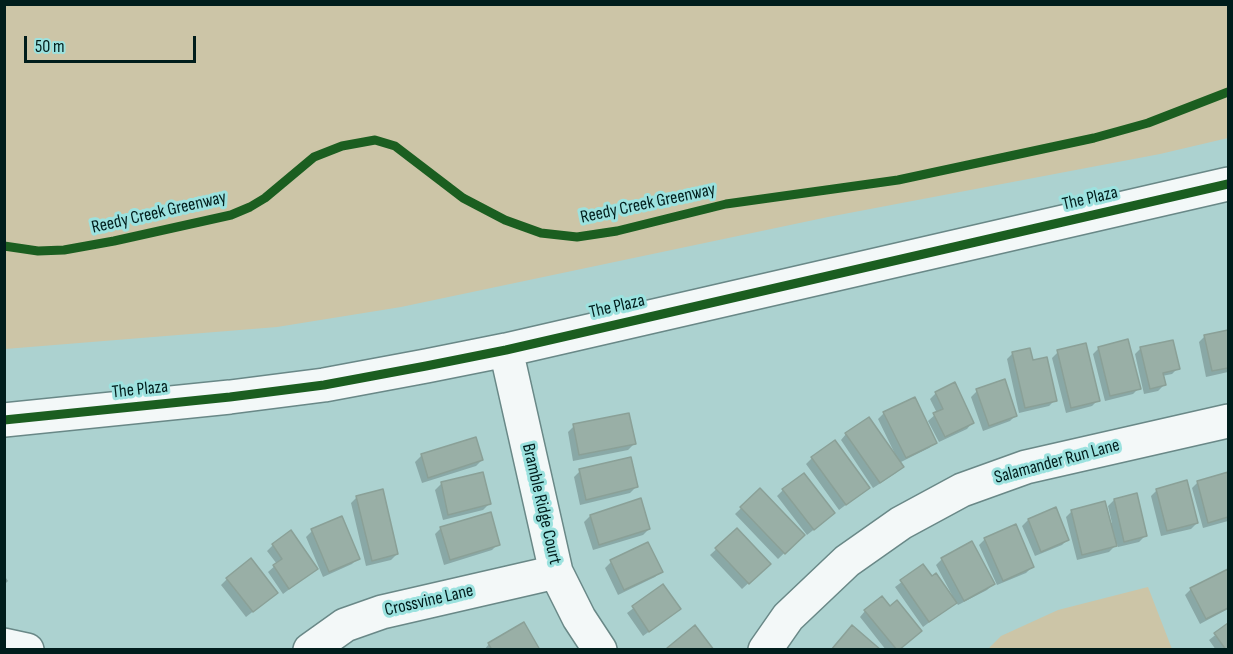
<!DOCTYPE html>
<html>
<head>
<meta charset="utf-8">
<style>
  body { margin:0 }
  #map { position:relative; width:1233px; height:654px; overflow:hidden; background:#acd2d0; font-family:"Sofia Sans Condensed",sans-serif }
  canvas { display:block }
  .frame { position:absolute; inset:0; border:6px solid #001d1c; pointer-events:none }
  .scale { position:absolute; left:24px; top:36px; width:172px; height:27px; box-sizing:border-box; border:3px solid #001d1c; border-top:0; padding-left:8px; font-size:18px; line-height:21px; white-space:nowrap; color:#001d1c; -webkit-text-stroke:4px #9ce2df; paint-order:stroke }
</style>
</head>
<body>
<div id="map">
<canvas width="1233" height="654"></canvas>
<div class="frame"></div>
<div class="scale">50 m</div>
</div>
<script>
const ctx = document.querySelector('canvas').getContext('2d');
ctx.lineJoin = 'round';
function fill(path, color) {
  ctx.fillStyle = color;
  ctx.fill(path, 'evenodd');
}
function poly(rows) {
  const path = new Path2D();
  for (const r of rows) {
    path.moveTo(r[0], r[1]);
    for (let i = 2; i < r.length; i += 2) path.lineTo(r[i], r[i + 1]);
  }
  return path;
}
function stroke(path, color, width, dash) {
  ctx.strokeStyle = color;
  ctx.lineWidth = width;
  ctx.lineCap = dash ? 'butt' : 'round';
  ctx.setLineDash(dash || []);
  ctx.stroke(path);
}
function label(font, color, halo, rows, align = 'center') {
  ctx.font = font + ' "Sofia Sans Condensed",sans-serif';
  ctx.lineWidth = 6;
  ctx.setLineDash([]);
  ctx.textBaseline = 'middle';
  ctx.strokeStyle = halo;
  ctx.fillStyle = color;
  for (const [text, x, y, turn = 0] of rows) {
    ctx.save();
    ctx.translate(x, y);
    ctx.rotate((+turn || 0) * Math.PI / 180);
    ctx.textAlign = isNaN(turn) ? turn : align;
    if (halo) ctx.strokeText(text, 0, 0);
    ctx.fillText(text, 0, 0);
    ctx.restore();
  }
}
fill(poly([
  [5,4,1228,5,1228,138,1160,154,828,217,401,307,277,327,5,349],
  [1148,587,1172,649,988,649,1001,636,1058,610]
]), '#ccc5a7');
fill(poly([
  [1228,331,1228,372,1206,377,1199,342,1205,336],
  [1099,348,1139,388,1133,394,1105,401,1093,354],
  [1141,348,1178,368,1172,374,1162,376,1164,385,1158,391,1144,394,1135,354],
  [1058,352,1098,400,1092,406,1066,413,1052,358],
  [1013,353,1032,362,1055,400,1049,406,1019,413,1007,359],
  [977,391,1016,415,1010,421,983,431,971,397],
  [936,393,972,423,967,429,939,442,928,421,937,413,930,399],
  [884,413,935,443,929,448,899,463,902,467,896,473,873,488,841,440,846,434,894,455,895,454,878,419],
  [574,426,634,444,628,450,573,461,568,432],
  [475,439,482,460,476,466,422,483,415,462,421,456],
  [812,458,868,488,839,510,806,464],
  [580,471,636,487,630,493,580,505,574,477],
  [482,474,489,504,483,510,443,520,435,490,441,484],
  [1227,474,1228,521,1203,528,1192,488,1198,482],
  [760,490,803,535,778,559,735,514],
  [783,490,827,519,807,535,777,496],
  [1157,490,1197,523,1191,529,1161,536,1151,496],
  [1136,495,1145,536,1139,542,1118,547,1117,544,1109,552,1077,560,1066,517,1072,511,1112,523,1108,506,1114,500],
  [357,497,397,554,391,560,366,566,351,503],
  [1055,509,1068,539,1062,545,1035,556,1022,526,1028,520],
  [590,516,649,529,643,535,593,550,584,522],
  [341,518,358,558,352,564,323,577,306,537,312,531],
  [441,528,498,544,492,550,444,565,435,534],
  [737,530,769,564,742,589,710,555],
  [985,539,1032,567,1026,573,997,585,979,545],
  [273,545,316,569,283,594,268,572,277,564,267,551],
  [942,559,993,584,987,590,958,605,956,602,923,627,895,587,923,566,931,578,950,596,952,595,936,565],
  [611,562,661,571,655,577,618,595,605,568],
  [1228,570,1228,609,1200,624,1185,595,1191,589],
  [4,575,8,581,4,585],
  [227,579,270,598,246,617,221,585],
  [663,586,679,609,643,636,627,613],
  [865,611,899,650,886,650,860,617],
  [1228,625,1228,650,1216,650,1209,640],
  [489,644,539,650,484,650]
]), '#0003');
const building = poly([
  [1228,330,1228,368,1212,371,1204,335,1228,330],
  [1128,339,1141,389,1110,396,1098,347,1128,339],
  [1173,340,1180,369,1163,373,1166,385,1150,389,1140,347,1173,340],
  [1086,343,1100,401,1071,408,1057,350,1086,343],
  [1030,348,1033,360,1047,357,1057,401,1025,408,1012,352,1030,348],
  [1005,379,1017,416,989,426,976,389,1005,379],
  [955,382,974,423,945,437,933,413,943,409,935,392,955,382],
  [915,397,937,443,906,458,883,412,915,397],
  [629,413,636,444,579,455,573,424,629,413],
  [869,417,904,467,880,483,845,433,869,417],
  [476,437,483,460,428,478,421,454,476,437],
  [835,440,870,488,846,505,811,457,835,440],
  [631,457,638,487,586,500,579,469,631,457],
  [483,472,491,504,448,515,441,482,483,472],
  [1228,472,1228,517,1208,523,1197,481,1228,472],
  [804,473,835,513,814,530,782,489,804,473],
  [1187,480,1198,523,1167,531,1156,489,1187,480],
  [760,488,805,535,785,554,740,507,760,488],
  [383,489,398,554,372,561,356,496,383,489],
  [1137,493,1147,536,1124,542,1114,499,1137,493],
  [641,498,650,529,599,545,590,515,641,498],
  [1105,501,1117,546,1082,555,1071,510,1105,501],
  [1056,507,1069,540,1041,552,1028,519,1056,507],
  [491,512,500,545,450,560,440,527,491,512],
  [342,516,360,559,329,572,311,529,342,516],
  [1016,524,1034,567,1003,581,984,538,1016,524],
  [737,528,771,564,749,584,715,548,737,528],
  [291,530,318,569,289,589,273,565,282,559,272,544,291,530],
  [972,541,995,584,964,601,941,558,972,541],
  [648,542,663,572,624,590,610,560,648,542],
  [251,558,278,593,253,612,226,578,251,558],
  [923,564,932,576,936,573,957,603,929,622,900,580,923,564],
  [1228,569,1228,608,1206,619,1190,588,1228,569],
  [663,584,681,609,649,632,632,606,663,584],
  [882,596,890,606,897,600,922,631,899,650,897,650,864,610,882,596],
  [524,622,540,650,492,650,488,643,524,622],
  [1228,623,1228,650,1226,650,1214,633,1228,623],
  [695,625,714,650,668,650,667,648,695,625],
  [852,625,881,650,831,650,852,625]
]);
fill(building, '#99afa6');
stroke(building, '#8aa097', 1.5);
const minor = poly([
  [506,350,556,572,579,618,600,650],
  [4,420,230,397,324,385,426,366,506,350,1228,184],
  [4,645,27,650],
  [310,650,345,625,382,612,556,572],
  [765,650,788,617,847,561,901,523,962,490,1026,467,1228,421]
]);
stroke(minor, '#698887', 36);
stroke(minor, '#f3f8f8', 33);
stroke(poly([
  [4,246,38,251,64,250,114,241,231,215,250,207,265,198,314,157,342,146,375,140,395,146,463,198,505,220,541,233,577,237,617,231,726,204,898,180,1094,138,1148,123,1228,92],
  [4,420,230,397,324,385,426,366,506,350,1228,184]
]), '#1b5e20', 9);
label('18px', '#001d1c', '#9ce2df', [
  ["The Plaza",1090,199,-13],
  ["Reedy Creek Greenway",648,204,-12],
  ["Reedy Creek Greenway",159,213,-13],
  ["The Plaza",617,307,-13],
  ["The Plaza",140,390,-6],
  ["Salamander Run Lane",1057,462,-15],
  ["Bramble Ridge Court",541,504,77],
  ["Crossvine Lane",429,601,-13]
]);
</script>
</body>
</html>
